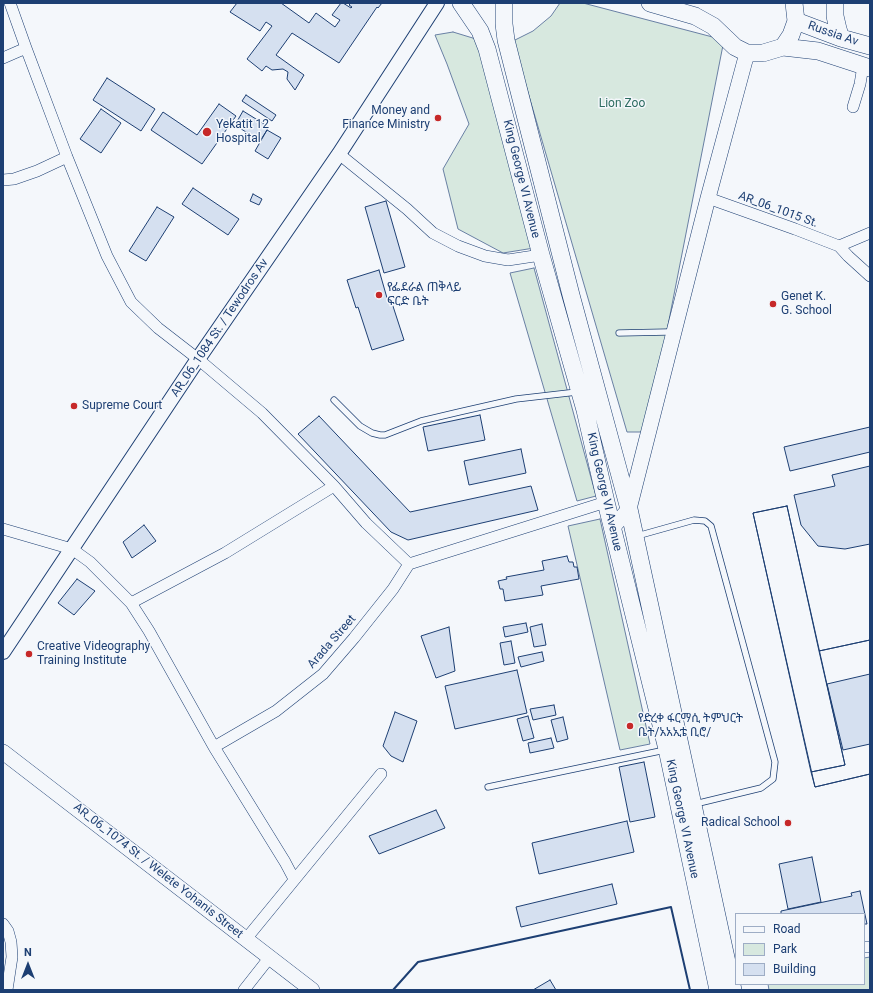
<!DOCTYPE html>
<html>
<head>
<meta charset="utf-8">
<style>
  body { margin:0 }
  #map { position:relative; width:873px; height:993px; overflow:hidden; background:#f4f7fb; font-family:Roboto,sans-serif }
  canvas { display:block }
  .frame { position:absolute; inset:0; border:4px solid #1d3f73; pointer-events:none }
  .legend { position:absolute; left:735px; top:913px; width:130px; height:72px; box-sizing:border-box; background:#f4f7fb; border:1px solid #9eadc5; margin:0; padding:5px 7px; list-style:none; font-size:12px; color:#1d3f73 }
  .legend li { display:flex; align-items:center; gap:8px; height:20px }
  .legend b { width:20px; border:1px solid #9eadc5 }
  .north { position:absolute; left:8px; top:945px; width:40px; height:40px; -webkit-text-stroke:3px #f4f7fb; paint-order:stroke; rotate:0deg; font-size:11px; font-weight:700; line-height:16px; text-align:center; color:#1d3f73 }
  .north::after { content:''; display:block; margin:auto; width:14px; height:18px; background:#1d3f73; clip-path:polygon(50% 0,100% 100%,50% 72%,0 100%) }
</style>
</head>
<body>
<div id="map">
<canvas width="873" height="993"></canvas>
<div class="frame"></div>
<ul class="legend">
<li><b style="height:5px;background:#f4f7fb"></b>Road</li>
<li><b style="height:11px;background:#d7e8df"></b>Park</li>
<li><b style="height:11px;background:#d5e0f0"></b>Building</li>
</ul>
<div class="north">N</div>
</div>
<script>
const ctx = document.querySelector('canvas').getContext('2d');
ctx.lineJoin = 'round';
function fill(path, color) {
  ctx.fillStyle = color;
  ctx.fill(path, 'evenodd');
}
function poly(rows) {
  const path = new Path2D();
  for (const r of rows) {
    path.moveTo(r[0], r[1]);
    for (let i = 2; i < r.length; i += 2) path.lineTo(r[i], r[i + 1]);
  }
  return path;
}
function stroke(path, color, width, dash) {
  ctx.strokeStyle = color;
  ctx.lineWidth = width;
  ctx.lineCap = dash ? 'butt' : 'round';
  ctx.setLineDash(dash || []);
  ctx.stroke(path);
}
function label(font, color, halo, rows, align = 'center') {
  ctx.font = font + ' Roboto,"Noto Sans Ethiopic",sans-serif';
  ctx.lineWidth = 3;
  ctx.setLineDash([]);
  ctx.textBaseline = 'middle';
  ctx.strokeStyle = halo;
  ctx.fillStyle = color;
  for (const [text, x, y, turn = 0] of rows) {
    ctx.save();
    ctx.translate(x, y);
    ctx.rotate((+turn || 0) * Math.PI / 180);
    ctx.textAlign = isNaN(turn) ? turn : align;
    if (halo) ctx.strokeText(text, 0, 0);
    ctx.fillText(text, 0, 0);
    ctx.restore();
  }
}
const green = poly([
  [560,3,583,3,724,40,647,432,627,432,513,41,533,31,551,16,560,3],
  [453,32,476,39,534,248,503,253,458,229,443,169,469,124,447,64,435,35,453,32],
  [534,268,596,496,577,501,510,273,534,268],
  [600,519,650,744,620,750,568,526,600,519],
  [870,957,870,990,769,990,768,984,864,984,864,958,870,957]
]);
fill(green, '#d7e8df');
stroke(green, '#687fa3', 1);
const building = poly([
  [237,3,281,3,309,23,316,13,335,27,340,20,332,15,341,3,343,3,351,8,352,7,349,5,351,3,382,3,378,8,377,7,339,63,292,33,276,55,304,75,295,90,287,79,288,72,283,69,272,70,266,66,262,71,247,59,272,26,266,22,260,31,230,12,237,3],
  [107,78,155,109,141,131,93,100,107,78],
  [246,95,276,115,272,121,242,101,246,95],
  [219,104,236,116,202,164,151,130,163,112,197,135,219,104],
  [101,109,121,123,101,153,80,139,101,109],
  [243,111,269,127,260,141,235,125,243,111],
  [267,130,281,138,268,159,255,151,267,130],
  [193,188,239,219,228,235,182,204,193,188],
  [253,194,262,199,259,205,250,201,253,194],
  [386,201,405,267,384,273,365,207,386,201],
  [157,207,174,217,146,261,129,251,157,207],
  [379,270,387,298,390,297,404,340,372,350,358,307,356,308,347,280,379,270],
  [480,415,485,440,428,451,423,427,480,415],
  [319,416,410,512,531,486,538,510,408,540,391,532,298,434,319,416],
  [870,427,870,452,790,471,784,447,870,427],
  [521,449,526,473,469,485,464,461,521,449],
  [870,466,870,544,845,549,818,546,801,525,794,495,835,486,832,475,870,466],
  [787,506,819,651,870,640,870,774,815,787,753,513,787,506],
  [787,506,845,765,811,772,753,513,787,506],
  [144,525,156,541,132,558,123,542,144,525],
  [567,556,569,562,573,562,574,567,577,567,579,579,541,586,543,595,505,601,503,589,500,589,498,581,507,579,506,577,544,570,542,561,567,556],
  [77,579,95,591,74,615,58,603,77,579],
  [526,623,528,632,505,637,503,627,526,623],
  [542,624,546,645,534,647,530,627,542,624],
  [449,627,455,671,436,678,421,636,449,627],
  [870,640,870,674,827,684,843,750,870,744,870,774,815,787,811,772,845,765,819,651,870,640],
  [511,641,515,663,504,665,500,643,511,641],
  [542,652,544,661,521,667,518,657,542,652],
  [517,670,527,713,455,729,445,686,517,670],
  [554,705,556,715,533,720,530,709,554,705],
  [395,712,417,721,403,762,391,756,383,746,395,712],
  [528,716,534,738,523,741,517,719,528,716],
  [563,717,568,739,557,742,551,720,563,717],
  [551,738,554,748,530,753,528,743,551,738],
  [644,762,655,817,630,822,619,767,644,762],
  [436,810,445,828,379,854,369,836,436,810],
  [627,821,634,852,539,874,532,843,627,821],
  [812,857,821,902,788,909,779,864,812,857],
  [612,884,617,904,521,927,516,907,612,884],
  [860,891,867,924,864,924,864,914,781,914,781,911,852,896,851,893,860,891],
  [550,980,556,990,533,990,550,980]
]);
fill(building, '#d5e0f0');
stroke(building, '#1d3f73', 1);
const service = poly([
  [619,333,667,332],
  [334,400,360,426,372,433,380,435,385,435,421,421,459,412,516,399,577,392],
  [637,536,694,520,705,521,711,526,775,762,773,779,761,788,695,804],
  [488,787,665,750]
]);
const minor = poly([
  [10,3,26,48,67,157,107,256,131,302,158,328,198,359,262,413,334,486,366,523,409,564],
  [3,58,26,48],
  [853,107,860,84,863,66],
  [339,154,407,209,433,233,458,246,485,256,508,260,541,255],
  [3,180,14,179,37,171,67,157],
  [708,198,795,229,839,246,870,233],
  [839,246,848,256,870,276],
  [3,529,72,549,90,562,131,603,149,631,214,747],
  [131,603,225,553,334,486],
  [294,879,285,862,214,747,276,711,323,674,354,638,393,589,409,564,606,502],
  [3,924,8,931,11,942,12,957,7,990],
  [246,939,381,774],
  [864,947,870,947],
  [244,990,270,957]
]);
const tertiary = poly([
  [3,652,198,359,339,154,437,3]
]);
const secondary = poly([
  [612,528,629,509,708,198,747,53],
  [3,752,312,990]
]);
const primary = poly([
  [461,3,480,31,487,49,541,255,585,410,606,502,667,749,718,990],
  [504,3,504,24,506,40,571,295,629,509,733,990],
  [650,3,695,16,713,26,735,47,747,53,763,53,783,47,791,35,796,21,794,3],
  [835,3,835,16,838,29,841,38],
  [796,21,841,38,870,46],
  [783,47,818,51,870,68]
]);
stroke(service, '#1d3f73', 7);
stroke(minor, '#1d3f73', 12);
stroke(tertiary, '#1d3f73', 16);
stroke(secondary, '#1d3f73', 16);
stroke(primary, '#1d3f73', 18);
stroke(service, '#f4f7fb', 5.5);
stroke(minor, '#f4f7fb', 11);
stroke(tertiary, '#f4f7fb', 14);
stroke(secondary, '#f4f7fb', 15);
stroke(primary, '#f4f7fb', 17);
stroke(poly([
  [393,990,418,962,671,907,690,990]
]), '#1d3f73', 2);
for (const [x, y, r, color] of [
  [438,118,4,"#c62828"],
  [207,132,5,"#c62828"],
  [379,295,4,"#c62828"],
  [773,304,4,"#c62828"],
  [74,406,4,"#c62828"],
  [29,654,4,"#c62828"],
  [630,726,4,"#c62828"],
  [788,823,4,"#c62828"]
]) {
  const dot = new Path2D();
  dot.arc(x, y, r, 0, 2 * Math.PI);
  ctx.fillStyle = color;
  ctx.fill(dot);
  stroke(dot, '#f4f7fb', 1.5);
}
label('12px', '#1d3f73', '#f4f7fb', [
  ["Russia Av",833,34,19],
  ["King George VI Avenue",521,179,76],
  ["AR_06_1015 St.",778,210,20],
  ["AR_06_1084 St. / Tewodros Av",220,328,-56],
  ["King George VI Avenue",604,492,77],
  ["Arada Street",332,642,-49],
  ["King George VI Avenue",682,819,78],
  ["AR_06_1074 St. / Welete Yohanis Street",158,871,38]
]);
label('12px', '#2c6c60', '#f4f7fb', [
  ["Lion Zoo",622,104]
]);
label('12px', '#1d3f73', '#f4f7fb', [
  ["Money and",430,111,"right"],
  ["Finance Ministry",430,125,"right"],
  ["Yekatit 12",216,125],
  ["Hospital",216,139],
  ["የፌደራል ጠቅላይ",387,288],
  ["ፍርድ ቤት",387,302],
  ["Genet K.",781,297],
  ["G. School",781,311],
  ["Supreme Court",82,406],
  ["Creative Videography",37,647],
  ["Training Institute",37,661],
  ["የድረቀ ፋርማሲ ትምህርት",638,719],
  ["ቤት/አአኢቴ ቢሮ/",638,733],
  ["Radical School",780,823,"right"]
], 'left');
</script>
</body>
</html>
